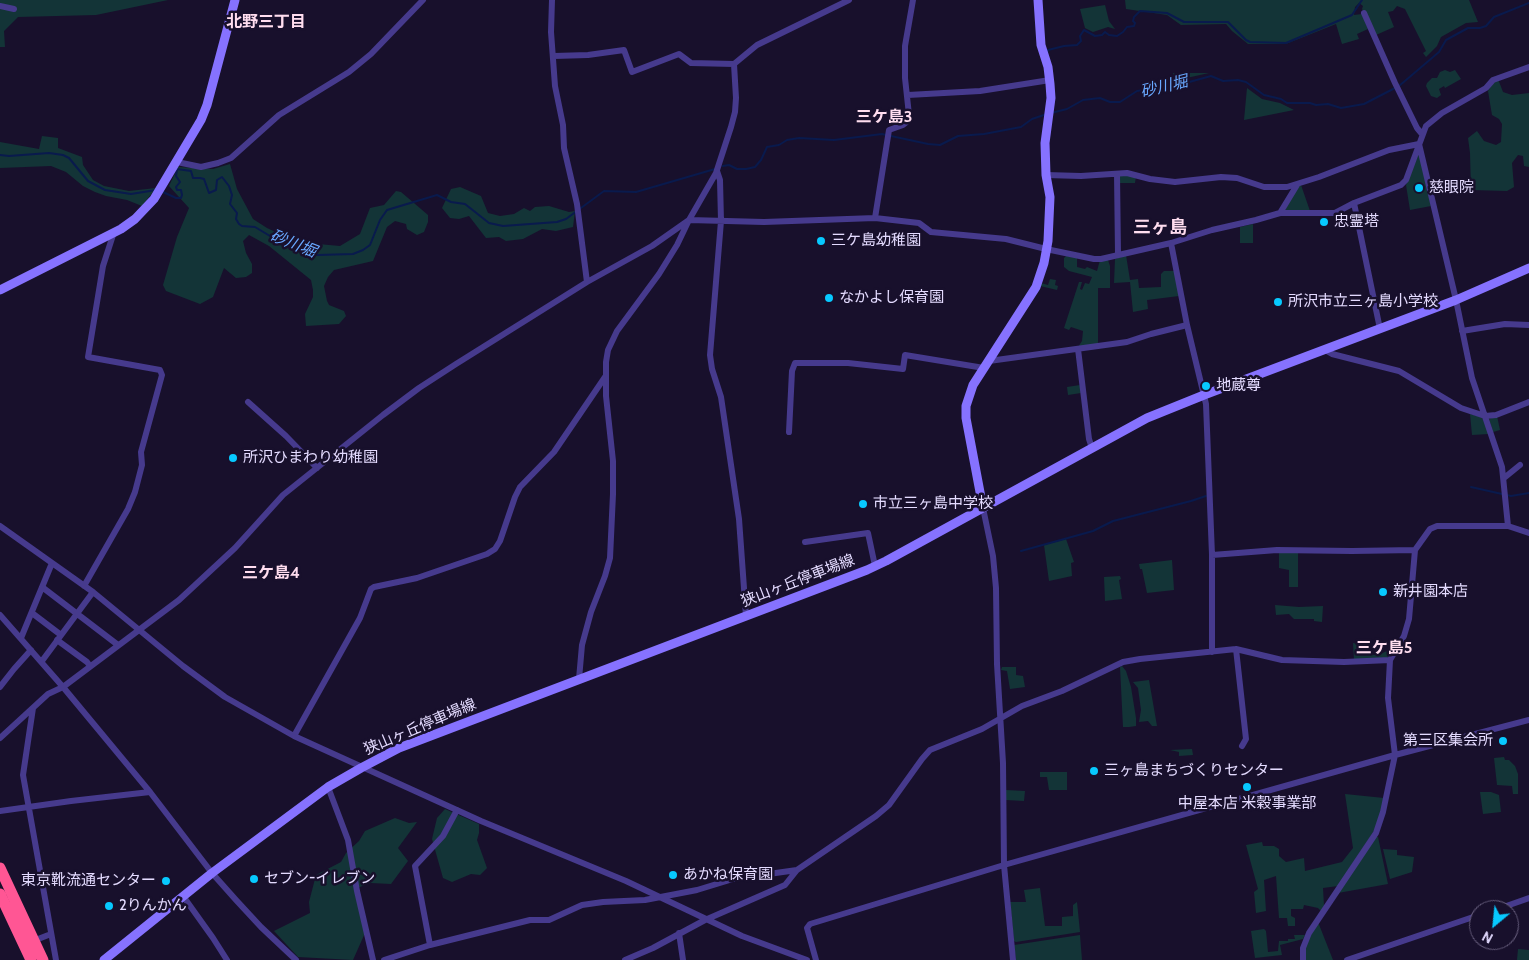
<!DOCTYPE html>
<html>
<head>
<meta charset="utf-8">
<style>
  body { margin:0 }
  #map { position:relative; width:1529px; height:960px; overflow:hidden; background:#18102c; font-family:Cabin,sans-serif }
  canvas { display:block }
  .north { position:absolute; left:1469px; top:900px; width:50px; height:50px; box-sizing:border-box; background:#18102c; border:1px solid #6a6180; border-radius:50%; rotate:208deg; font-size:14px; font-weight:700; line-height:20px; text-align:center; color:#e4dbff }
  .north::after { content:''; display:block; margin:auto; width:18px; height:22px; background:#07c9ff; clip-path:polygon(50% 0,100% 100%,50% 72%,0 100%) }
</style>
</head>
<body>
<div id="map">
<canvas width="1529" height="960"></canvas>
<div class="north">N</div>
</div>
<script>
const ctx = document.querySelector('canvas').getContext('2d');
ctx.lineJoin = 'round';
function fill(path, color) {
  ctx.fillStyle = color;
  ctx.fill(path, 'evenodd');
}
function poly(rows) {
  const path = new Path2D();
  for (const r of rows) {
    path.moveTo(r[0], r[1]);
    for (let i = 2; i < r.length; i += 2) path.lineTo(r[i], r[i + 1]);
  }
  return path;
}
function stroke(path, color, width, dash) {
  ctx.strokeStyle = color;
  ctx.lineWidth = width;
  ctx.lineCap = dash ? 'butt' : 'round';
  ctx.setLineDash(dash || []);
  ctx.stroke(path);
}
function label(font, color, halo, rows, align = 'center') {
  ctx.font = font + ' Cabin,"Noto Sans JP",sans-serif';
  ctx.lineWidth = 5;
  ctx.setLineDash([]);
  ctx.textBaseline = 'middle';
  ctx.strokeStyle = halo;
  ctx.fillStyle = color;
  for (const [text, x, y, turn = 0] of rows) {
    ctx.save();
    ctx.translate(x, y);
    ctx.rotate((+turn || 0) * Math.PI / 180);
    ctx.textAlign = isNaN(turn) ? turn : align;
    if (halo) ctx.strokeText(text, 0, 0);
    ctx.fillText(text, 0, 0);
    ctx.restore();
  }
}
fill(poly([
  [0,0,168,0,96,15,18,17,4,31,5,47,0,47],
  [1125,0,1469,0,1478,22,1466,23,1441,37,1437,46,1426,57,1423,53,1426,51,1405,9,1397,6,1393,11,1388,12,1394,27,1376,35,1362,9,1363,6,1359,3,1355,7,1354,15,1362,14,1368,29,1357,34,1359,39,1342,44,1336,24,1286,44,1248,44,1232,31,1226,24,1181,25,1167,15,1126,9],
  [1105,5,1109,21,1115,29,1108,27,1093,32,1085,28,1080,9],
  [1445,70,1450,72,1455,70,1461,79,1445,88,1444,86,1439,89,1441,95,1437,98,1431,96,1426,86,1427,83,1432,78,1437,78,1440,72],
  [1173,73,1209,73,1173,81],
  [1498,79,1503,92,1512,95,1529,93,1529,167,1524,166,1523,156,1518,155,1512,163,1514,187,1507,191,1471,190,1470,153,1468,138,1477,131,1484,141,1496,145,1501,142,1502,124,1499,119,1492,115,1488,91,1493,82],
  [1247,88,1262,99,1280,103,1294,110,1244,120],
  [42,136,58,138,58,148,82,157,83,165,93,180,104,186,129,191,156,188,142,206,127,200,106,196,95,192,83,186,66,172,51,166,0,168,0,142,39,149],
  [1419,153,1431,206,1410,210,1406,185],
  [230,164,237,189,253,219,267,228,286,237,307,243,340,246,360,234,370,208,384,205,396,191,401,192,428,215,428,222,424,232,417,235,407,229,406,224,395,221,387,227,373,261,334,270,328,277,324,286,327,301,329,305,344,311,346,316,339,324,306,326,305,314,313,297,313,290,311,280,269,246,249,235,243,241,246,253,252,264,252,273,246,277,236,278,224,268,213,297,200,304,166,291,163,285,177,237,189,208,169,186,178,167,213,169],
  [1117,174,1136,176,1135,183,1117,183],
  [1301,185,1310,211,1286,211,1285,208,1298,186],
  [460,187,481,196,488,213,500,216,514,214,524,208,530,211,535,207,549,206,569,212,575,211,573,227,556,231,542,229,523,239,506,241,499,237,486,238,469,216,459,219,450,218,442,208,451,189],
  [1253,224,1253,243,1240,243,1240,227],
  [1067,255,1077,257,1077,267,1085,269,1087,267,1097,271,1100,260,1108,260,1110,266,1110,288,1098,288,1098,344,1078,347,1082,341,1083,331,1071,327,1069,330,1064,328,1079,282,1082,282,1080,289,1082,290,1085,283,1089,284,1092,277,1069,271,1064,267,1064,258],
  [1126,255,1130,280,1138,279,1139,288,1161,287,1161,274,1164,271,1175,271,1179,296,1147,300,1148,309,1133,312,1130,282,1114,283,1115,259],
  [1050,279,1056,280,1055,285,1058,286,1057,290,1040,286,1041,283,1048,285],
  [1080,385,1081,393,1068,395,1067,387],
  [1470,414,1482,417,1489,434,1472,435],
  [1497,416,1500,430,1493,432,1489,419],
  [1066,539,1074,562,1071,563,1072,576,1049,581,1044,545],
  [1279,553,1298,553,1298,587,1289,587,1289,570,1279,568],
  [1172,560,1174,590,1147,593,1142,569,1140,569,1139,564],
  [1120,576,1121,579,1119,580,1122,599,1105,601,1104,577],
  [1275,605,1299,607,1323,606,1322,622,1314,621,1314,619,1294,619,1289,614,1276,615],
  [1353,643,1364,645,1367,651,1374,655,1378,655,1387,651,1392,652,1387,658,1354,660],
  [1122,666,1126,671,1131,687,1136,718,1136,726,1129,727,1123,727,1120,667],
  [1002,667,1016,667,1016,675,1023,676,1025,687,1010,689,1007,671,1001,670],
  [1149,680,1157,726,1152,726,1148,721,1139,722,1141,710,1138,688,1133,682],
  [1192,749,1193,755,1179,756,1179,752,1170,750],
  [1504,757,1505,760,1509,760,1515,766,1518,774,1518,794,1513,794,1512,786,1497,785,1494,758],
  [1040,772,1067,772,1067,790,1049,790,1047,777,1040,777],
  [1006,790,1025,791,1024,801,1006,800],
  [1480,792,1491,792,1499,795,1501,812,1483,814],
  [1345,794,1384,798,1379,823,1338,886,1323,888,1324,906,1321,911,1318,908,1304,905,1303,909,1291,909,1291,916,1295,918,1295,926,1288,926,1287,918,1279,918,1276,876,1264,880,1266,911,1256,913,1254,892,1258,889,1246,845,1262,842,1263,846,1274,846,1279,849,1279,856,1286,862,1304,858,1305,871,1342,862,1353,848],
  [445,809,479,824,479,833,477,840,487,868,480,875,471,874,452,882,443,878,432,839,437,818],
  [395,818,409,823,417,822,398,848,408,861,391,884,371,883,354,889,365,933,353,960,298,957,274,931,310,913,309,902,316,875,341,862,346,853,359,841,365,831],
  [1375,837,1378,837,1388,884,1338,893],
  [1383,849,1397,850,1397,855,1414,857,1412,872,1390,879],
  [1040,888,1045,926,1062,926,1062,917,1073,916,1073,905,1077,902,1080,932,1016,942,1014,941,1010,902,1026,902,1024,890],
  [1318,922,1333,960,1305,960,1306,941],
  [1264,929,1266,931,1268,952,1278,951,1279,941,1288,941,1288,939,1295,939,1294,935,1305,935,1303,939,1280,945,1282,955,1255,958,1251,931],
  [1080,935,1082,960,1016,960,1014,945],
  [1518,949,1529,950,1529,960,1517,960]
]), '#133437');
stroke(poly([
  [1047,54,1048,50,1064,46,1077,45,1081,41,1080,36,1084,30,1095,36,1102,35,1105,32,1109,35,1117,36,1123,32,1127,27,1134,26,1135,23,1133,21,1134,17,1140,11,1167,13,1184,22,1228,22,1246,40,1250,42,1286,43,1352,15,1362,0],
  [1399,86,1439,52,1446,40,1468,28,1480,28,1486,26,1494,17,1529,3],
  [1051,113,1067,109,1083,100,1100,98,1110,102,1120,102,1137,91,1182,84,1211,76,1223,81,1238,80,1246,82,1264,95,1281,99,1287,103,1310,103,1316,105,1328,104,1341,108,1364,104,1395,88],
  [891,136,928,144,940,145,958,136,984,134,1021,127,1032,119,1047,114],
  [0,155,9,156,49,153,63,155,69,158,88,181,105,190,131,194,156,190],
  [723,166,729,165,737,169,746,169,755,167,761,160,767,147,779,145,787,140,799,138,834,140,882,134,886,135],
  [163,192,176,198,181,198,182,195,181,190,177,190,176,187,180,182,176,176,177,169,191,171,193,178,200,178,204,179,209,193,216,190,217,180,222,177,229,186,232,195,230,204,237,213,236,219,239,224,242,226,255,227,275,239,308,254,318,255,353,254,363,250,370,245,380,220,387,210,437,195,451,202,465,204,489,223,503,226,557,222,566,219,604,191,636,192,715,169],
  [1471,487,1502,494],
  [1507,495,1511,496,1529,493],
  [1021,551,1093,531,1113,521,1191,501,1206,496]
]), '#091a4d', 2);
stroke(poly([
  [552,0,551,32,555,86,563,125,564,148,577,204,587,282],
  [0,6,14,9],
  [1364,13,1395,83,1417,128,1422,134],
  [554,56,588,55,624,50,632,72,679,54,691,63,734,64],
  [908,95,980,91,1050,80],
  [177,162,201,167,218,163,231,158,279,115,349,72,371,54,423,0],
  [717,171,720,180,721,221,710,355,712,369,721,397,739,519,746,616],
  [1117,174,1118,254],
  [1046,175,1081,176,1127,173,1150,179,1175,182,1221,177,1237,178,1264,187,1287,187,1319,177,1389,150,1419,144,1456,300,1472,378,1502,467,1508,526],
  [1354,203,1380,329],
  [1280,213,1297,185],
  [875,218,889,130,903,125,908,121,909,115,905,78,905,46,913,0],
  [1171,243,1187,325,1206,404,1212,555,1212,652],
  [1462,331,1505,324,1529,325],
  [1078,349,1089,439,1092,448],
  [1325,350,1332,354,1399,371,1461,408,1485,416,1496,415,1529,402],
  [989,361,1127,342,1151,334,1187,325],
  [248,402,286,436,317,468],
  [789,432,792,371,795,363,848,363,903,369,905,355,984,368],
  [1504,478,1520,465],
  [983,508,993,556,996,588,997,664,1003,763,1004,865,1013,960],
  [0,526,93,592,183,666,225,697,294,736,481,821,626,881,742,936,807,960],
  [805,542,868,533,875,566],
  [1212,555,1277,550,1352,551,1415,550],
  [84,586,128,509,135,492,142,465,141,452,162,375,160,370,88,357,103,266,114,232],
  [42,587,118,645],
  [32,613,61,635],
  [0,615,63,687,150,792,212,873,236,900,261,927,296,960],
  [21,638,52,563],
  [57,640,87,662,90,666],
  [1236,649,1246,739,1242,746],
  [42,661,93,592],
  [579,679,582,645,591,612,605,576,610,558,613,494,613,461,606,396,606,362,608,350,617,331,659,274,677,245,689,220,764,222,875,218,919,223,931,232,1006,239,1046,249,1094,259,1101,259,1171,243,1212,230,1256,220,1280,213,1335,213,1354,203,1401,185,1406,180,1426,126,1442,113,1486,88,1493,80,1529,67],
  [0,687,14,669,31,650],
  [33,708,23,775,56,960],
  [294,736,360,618,371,589,374,587,417,578,487,554,495,549,500,541,515,497,520,487,554,452,605,377],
  [0,738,48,694,63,687,179,600,235,548,283,495,383,415,419,388,456,364,587,282,652,246,689,220,716,173,731,127,735,112,736,98,734,64,757,45,849,0],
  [328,787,348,840,357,891,373,960],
  [0,811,71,801,150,792],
  [183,896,213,938,227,960],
  [1495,910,1529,898],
  [679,933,683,960],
  [33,941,51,934],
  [430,945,415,866,443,836,457,810],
  [384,960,430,945,530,920,549,920,582,905,603,902,645,900,697,890,733,879,797,870],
  [625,960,653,948,705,920,785,885,797,870,876,816,889,805,922,759,930,750,982,729,1022,706,1062,691,1123,662,1140,659,1236,649,1282,660,1344,662,1390,660],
  [816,960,807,928,810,924,1004,865,1395,755,1529,720],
  [1303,960,1303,948,1309,933,1376,833,1383,812,1395,755,1388,698,1390,660,1404,636,1409,619,1415,550,1430,529,1437,526,1508,526,1529,533],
  [1347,960,1479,915]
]), '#463a8d', 6);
stroke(poly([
  [0,290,121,229,135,219,154,199,201,120,207,105,235,0],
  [983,508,966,418,966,406,973,385,1036,287,1044,263,1048,241,1050,197,1046,175,1045,143,1051,98,1050,84,1048,67,1041,45,1038,0],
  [104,960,212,873,328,787,361,768,399,748,867,570,886,561,1147,418,1204,395,1456,300,1529,268]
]), '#8672ff', 9);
stroke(poly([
  [0,868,43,960],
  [0,894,31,960]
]), '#ff5694', 11);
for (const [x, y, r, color] of [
  [1419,188,5,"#07c9ff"],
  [1324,222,5,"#07c9ff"],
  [821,241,5,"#07c9ff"],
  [829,298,5,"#07c9ff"],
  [1278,302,5,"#07c9ff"],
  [1206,386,5,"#07c9ff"],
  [233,458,5,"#07c9ff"],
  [863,504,5,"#07c9ff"],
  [1383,592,5,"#07c9ff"],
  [1503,741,5,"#07c9ff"],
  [1094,771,5,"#07c9ff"],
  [1247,787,5,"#07c9ff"],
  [673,875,5,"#07c9ff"],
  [254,879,5,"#07c9ff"],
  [166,881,5,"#07c9ff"],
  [109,906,5,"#07c9ff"]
]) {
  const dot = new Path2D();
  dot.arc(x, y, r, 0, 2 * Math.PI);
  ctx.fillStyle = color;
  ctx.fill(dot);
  stroke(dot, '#18102c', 2);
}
label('15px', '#e4dbff', '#18102c', [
  ["慈眼院",1429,188],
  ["忠霊塔",1334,222],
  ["三ケ島幼稚園",831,241],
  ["なかよし保育園",839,298],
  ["所沢市立三ヶ島小学校",1288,302],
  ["地蔵尊",1216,386],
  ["所沢ひまわり幼稚園",243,458],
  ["市立三ヶ島中学校",873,504],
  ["新井園本店",1393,592],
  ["第三区集会所",1493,741,"right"],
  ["三ヶ島まちづくりセンター",1104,771],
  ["中屋本店 米穀事業部",1247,804,"center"],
  ["あかね保育園",683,875],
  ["セブン-イレブン",264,879],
  ["東京靴流通センター",156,881,"right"],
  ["2りんかん",119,906]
], 'left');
label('15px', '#e4dbff', '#18102c', [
  ["狭山ヶ丘停車場線",798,581,-21],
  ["狭山ヶ丘停車場線",420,727,-23]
]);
label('bold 16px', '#ffddef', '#18102c', [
  ["北野三丁目",266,22],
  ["三ケ島3",884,117],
  ["三ケ島4",271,573],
  ["三ケ島5",1384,648]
]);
label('italic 16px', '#69a8ff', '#18102c', [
  ["砂川堀",1164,87,-14],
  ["砂川堀",293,244,22]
]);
label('bold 18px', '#ffddef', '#18102c', [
  ["三ヶ島",1160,228]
]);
</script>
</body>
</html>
